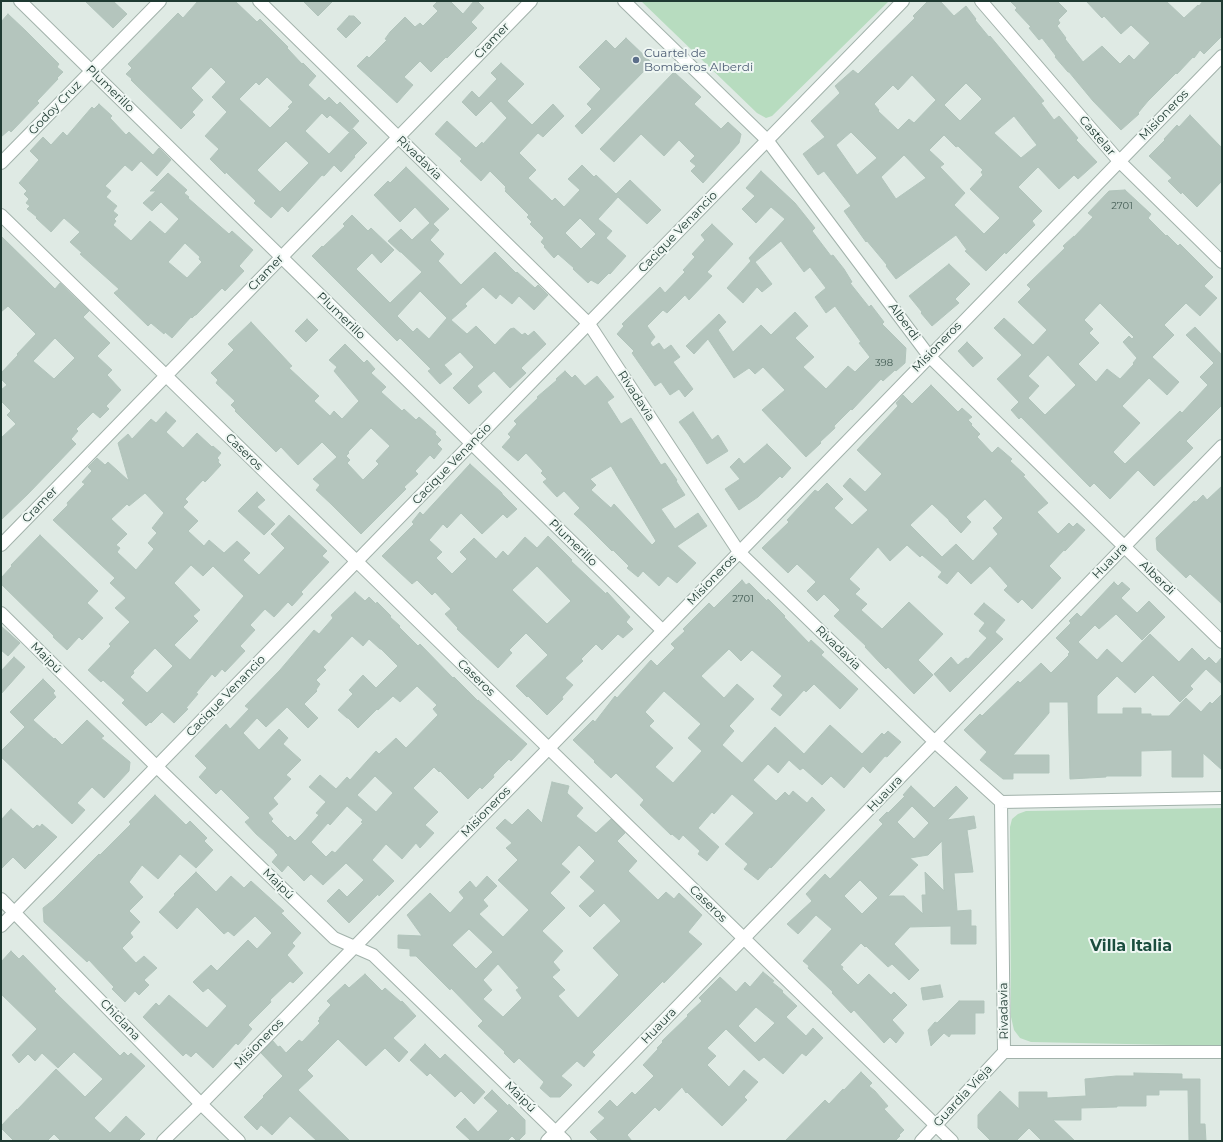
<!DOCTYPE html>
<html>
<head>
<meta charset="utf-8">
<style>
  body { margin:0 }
  #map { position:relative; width:1223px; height:1142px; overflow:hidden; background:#dfeae4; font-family:Montserrat,sans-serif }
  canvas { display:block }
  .frame { position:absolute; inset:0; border:2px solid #1f3a32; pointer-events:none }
</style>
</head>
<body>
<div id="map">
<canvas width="1223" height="1142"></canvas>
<div class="frame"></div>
</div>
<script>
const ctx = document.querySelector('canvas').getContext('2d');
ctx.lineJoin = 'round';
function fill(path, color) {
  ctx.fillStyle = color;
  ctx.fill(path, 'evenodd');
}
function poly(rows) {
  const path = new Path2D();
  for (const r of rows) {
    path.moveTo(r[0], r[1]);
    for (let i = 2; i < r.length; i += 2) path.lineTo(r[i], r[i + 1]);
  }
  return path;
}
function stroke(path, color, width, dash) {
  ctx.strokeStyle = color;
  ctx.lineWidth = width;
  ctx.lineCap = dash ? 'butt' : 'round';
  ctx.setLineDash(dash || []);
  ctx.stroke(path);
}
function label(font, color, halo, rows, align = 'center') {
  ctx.font = font + ' Montserrat,sans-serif';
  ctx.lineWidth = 4;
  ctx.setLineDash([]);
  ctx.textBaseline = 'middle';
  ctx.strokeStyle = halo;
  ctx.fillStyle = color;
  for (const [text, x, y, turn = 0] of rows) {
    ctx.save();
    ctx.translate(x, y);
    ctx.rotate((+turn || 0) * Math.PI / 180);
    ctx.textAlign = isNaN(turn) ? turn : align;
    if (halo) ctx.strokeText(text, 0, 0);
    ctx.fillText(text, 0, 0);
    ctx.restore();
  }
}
fill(poly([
  [641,1,889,1,772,116,766,118,757,113],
  [1222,808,1222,1046,1031,1042,1020,1038,1014,1030,1011,1017,1010,827,1012,819,1018,814,1026,811]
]), '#b7dcbf');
const building = poly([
  [85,1,113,1,127,14,113,28,85,1],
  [198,1,235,1,257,22,260,19,288,47,287,48,302,64,303,63,316,76,308,85,325,101,329,97,337,105,340,102,359,121,349,132,330,115,327,118,322,113,305,131,329,154,353,129,367,143,354,156,355,157,341,172,334,165,324,176,322,175,288,212,282,206,271,218,254,203,256,201,226,172,225,174,210,159,219,149,205,136,227,112,212,97,226,82,211,67,191,88,203,100,192,112,195,115,181,129,131,80,132,79,126,74,132,68,128,64,178,13,183,18,198,1],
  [267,77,293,102,288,107,290,108,270,128,239,99,256,82,259,85,267,77],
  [286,141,309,163,280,192,257,170,286,141],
  [303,1,333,1,318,16,303,1],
  [438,1,450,1,463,14,474,1,477,1,484,8,471,22,477,28,447,58,446,57,431,72,420,61,404,77,413,85,397,103,357,66,367,56,369,58,387,40,385,39,390,32,405,17,415,27,420,23,423,26,438,11,433,6,438,1],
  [928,1,940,1,954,16,966,6,976,19,975,20,989,37,990,36,1044,101,1041,103,1054,120,1059,116,1078,138,1076,140,1097,162,1078,179,1074,175,1059,189,1038,167,1018,187,1042,211,1032,221,1035,225,1006,254,1005,252,986,271,965,251,967,250,956,235,896,279,886,266,887,265,867,241,866,242,844,211,851,206,824,171,818,175,803,154,825,137,811,121,840,93,835,86,853,70,858,74,915,18,913,16,928,1],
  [912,75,936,100,914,123,909,119,898,130,878,111,879,110,874,104,893,85,898,90,912,75],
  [966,83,982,99,960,121,944,105,966,83],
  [1014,116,1037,145,1021,158,994,133,1014,116],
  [851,132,877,158,857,175,836,145,851,132],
  [944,135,956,147,958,146,983,170,981,172,983,175,970,189,1000,218,984,234,954,205,965,193,940,167,944,164,929,150,944,135],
  [904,155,926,178,896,199,881,177,904,155],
  [1010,1,1057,1,1067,11,1058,20,1060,23,1057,26,1066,38,1065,39,1083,62,1102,46,1120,64,1129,55,1134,60,1150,43,1131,25,1121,34,1104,16,1102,18,1086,1,1166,1,1184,18,1198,5,1199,6,1203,1,1222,1,1222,36,1204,54,1200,50,1194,58,1193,57,1177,74,1176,73,1148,101,1138,113,1139,114,1121,130,1093,101,1069,72,1068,72,1055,57,1056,56,1042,38,1039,40,1029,28,1031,27,1015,10,1017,8,1010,1],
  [8,14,26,31,59,64,57,67,63,72,57,78,58,79,37,101,39,103,11,132,9,130,1,137,1,22,8,14],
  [349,16,354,16,361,23,346,38,337,29,349,16],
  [626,38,652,63,582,134,575,126,592,109,587,104,601,89,579,67,606,40,615,49,626,38],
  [501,63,524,84,507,101,532,125,553,104,564,116,543,137,538,133,519,153,536,170,528,178,552,201,555,198,564,207,580,190,568,179,582,165,594,177,596,175,616,194,630,180,661,210,647,224,618,197,598,219,612,231,606,238,626,256,610,274,609,273,598,284,591,280,588,283,573,269,574,268,558,254,554,258,544,247,545,246,541,242,544,238,530,224,532,222,527,217,529,215,505,191,506,190,505,188,506,187,490,171,481,181,460,161,462,159,435,134,447,121,476,148,482,142,483,144,507,118,491,101,476,116,462,102,472,91,479,98,497,79,491,73,501,63],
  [580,218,596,234,581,249,565,233,580,218],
  [674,72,701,97,694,104,721,129,728,122,741,134,739,143,703,183,691,171,696,166,690,161,695,156,679,140,664,156,641,134,614,162,600,149,674,72],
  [99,104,112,116,110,118,126,135,129,132,153,155,159,148,171,160,157,176,141,161,132,171,125,165,105,186,111,191,106,197,117,206,113,211,118,215,114,219,116,221,113,225,131,241,150,221,165,234,179,219,161,202,152,211,143,203,156,191,150,191,168,173,187,190,184,193,189,197,188,198,229,234,232,231,253,250,239,266,244,271,225,291,222,288,196,315,195,315,192,318,191,317,172,338,165,332,164,334,151,323,148,326,114,293,119,289,80,254,82,253,70,242,80,232,64,218,51,232,36,218,37,217,27,209,30,206,26,203,29,199,24,194,27,191,19,183,39,160,30,151,43,137,51,145,63,132,67,136,92,107,94,109,99,104],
  [185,243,200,257,199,259,202,262,187,278,168,262,185,243],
  [1190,115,1222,148,1222,181,1197,207,1182,192,1181,194,1168,181,1172,178,1149,156,1165,140,1164,139,1177,125,1179,127,1190,115],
  [406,167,449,209,433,224,439,230,430,240,444,254,438,261,461,285,495,252,516,273,517,272,535,288,538,285,548,295,534,310,519,296,512,304,500,294,496,299,483,287,465,304,467,306,451,320,467,334,476,326,495,345,510,329,514,328,522,335,525,333,528,336,534,331,546,344,521,368,526,373,510,388,494,371,477,386,482,392,469,404,453,388,474,367,460,352,444,365,452,374,440,384,428,371,431,369,400,338,397,341,312,256,322,246,323,247,345,226,343,224,352,215,368,231,371,228,394,250,381,263,372,253,356,269,390,303,422,272,401,252,400,252,388,241,401,229,412,240,430,223,415,207,400,222,374,195,388,181,390,183,406,167],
  [420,291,447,318,429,339,417,328,413,332,397,316,420,291],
  [761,171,795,203,815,228,812,231,831,256,833,255,844,269,852,282,850,283,869,307,871,305,884,322,882,324,906,348,905,363,896,371,895,370,883,381,881,379,852,410,851,409,834,426,835,428,820,442,821,443,806,457,762,410,785,390,763,367,755,374,749,368,734,378,708,339,694,354,686,346,719,314,726,322,718,330,733,352,761,325,771,335,795,312,808,326,795,338,814,357,803,367,826,389,848,366,855,372,870,357,859,343,861,342,835,306,826,313,815,297,826,288,810,267,804,272,781,241,755,262,772,284,762,292,757,287,743,303,727,288,751,261,749,258,785,219,771,207,756,223,742,209,755,196,746,188,761,171],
  [1125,190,1151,214,1148,218,1166,236,1167,235,1178,246,1180,244,1213,277,1204,286,1217,298,1200,316,1186,303,1164,325,1174,335,1152,357,1179,382,1167,395,1149,378,1122,406,1140,423,1113,452,1125,464,1180,411,1182,413,1208,385,1200,377,1214,363,1186,335,1195,327,1222,355,1222,405,1186,441,1193,448,1154,486,1138,470,1110,499,1094,483,1090,487,1021,417,1019,419,1011,410,1019,402,997,379,1022,355,994,328,1004,318,1033,345,1047,330,1018,302,1031,289,1027,285,1065,248,1063,246,1074,236,1074,237,1093,217,1088,213,1109,191,1125,190],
  [1100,303,1134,337,1132,339,1129,336,1123,342,1137,358,1133,363,1134,364,1120,379,1107,369,1096,382,1078,364,1099,343,1089,333,1093,329,1084,320,1100,303],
  [1048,355,1076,385,1045,415,1028,398,1039,386,1028,376,1048,355],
  [712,224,733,244,707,272,712,276,689,300,685,295,667,313,663,310,647,326,655,337,650,343,653,347,659,343,664,350,671,345,680,357,673,362,693,389,685,397,679,389,670,395,661,382,655,386,632,353,634,351,617,334,624,326,622,324,660,287,665,293,685,272,683,270,695,257,692,254,705,240,701,235,712,224],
  [1,236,55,289,60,283,89,311,83,317,110,343,97,356,112,370,107,375,121,390,106,406,109,409,100,418,93,412,76,429,78,431,71,439,76,444,28,494,1,520,1,438,16,424,7,415,11,411,1,401,1,390,7,385,1,379,1,373,18,355,17,354,36,334,8,306,1,312,1,236],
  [55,338,75,358,54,379,33,361,55,338],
  [949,264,970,284,955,299,959,303,932,326,921,313,922,312,909,296,949,264],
  [307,319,318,330,306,342,295,331,307,319],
  [251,322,292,366,289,368,319,396,314,401,330,416,334,411,342,419,359,401,334,371,337,367,329,360,345,344,364,363,367,360,375,369,371,373,386,387,381,392,402,411,404,409,416,420,419,417,436,432,435,434,441,440,437,444,442,449,434,459,430,455,415,471,418,474,404,487,406,489,361,534,331,504,316,490,320,485,313,479,337,457,322,442,298,465,281,447,276,452,235,411,236,410,231,405,235,401,216,383,218,380,211,373,234,350,228,344,251,322],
  [371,428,390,446,376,461,379,464,363,480,347,463,350,460,346,456,349,453,348,452,371,428],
  [967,342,983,358,973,367,958,351,967,342],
  [565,371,572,378,575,375,585,386,597,376,614,397,607,402,621,424,631,418,661,465,665,463,677,480,676,481,685,495,661,509,675,529,698,513,707,526,677,546,696,563,677,583,668,576,659,586,643,571,638,577,627,568,629,566,613,550,612,551,586,525,574,514,580,508,564,491,557,497,543,482,547,479,541,473,543,471,526,453,518,461,502,447,511,437,508,434,517,424,514,421,538,398,537,397,557,380,556,379,565,371],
  [611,466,656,541,652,545,614,504,611,508,591,490,596,485,590,479,611,466],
  [931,385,958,412,962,408,972,417,968,420,972,424,971,425,980,434,977,437,992,453,998,447,1012,459,1010,461,1025,475,1023,476,1048,503,1037,512,1058,534,1069,523,1073,527,1077,523,1085,530,1065,551,1064,550,1049,566,1061,578,1032,609,1022,599,1018,603,1004,590,1008,586,990,566,971,584,958,571,947,584,938,577,942,572,922,555,920,557,907,545,890,561,878,547,849,579,860,589,855,594,867,604,861,610,882,629,909,602,943,634,918,660,933,675,914,694,888,667,886,669,880,663,865,647,866,646,834,616,840,610,824,594,817,601,807,591,816,582,797,564,788,573,762,548,789,522,787,520,815,490,818,492,827,483,843,499,834,508,852,525,868,510,843,486,850,478,865,492,882,474,857,450,898,406,896,403,903,395,912,404,931,385],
  [985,499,1003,518,993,528,998,534,973,561,956,544,942,557,910,525,932,504,949,520,949,521,961,533,971,522,966,517,985,499],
  [166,412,176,421,166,432,183,448,197,433,212,447,213,446,221,453,217,458,219,460,218,462,221,465,207,480,205,482,203,480,185,499,188,502,183,507,198,521,188,531,204,546,209,540,224,553,237,541,250,553,243,560,259,575,285,548,271,534,289,515,327,551,322,556,329,562,301,592,303,594,292,606,288,602,274,617,265,609,250,625,255,630,240,646,245,651,225,672,222,669,215,677,212,674,196,693,198,694,186,708,188,709,174,723,162,712,151,723,150,722,146,726,122,703,125,700,103,680,101,682,88,670,111,646,109,644,130,622,115,608,126,598,110,583,115,578,53,520,68,505,67,503,85,484,82,482,92,471,88,467,97,458,105,465,108,462,129,481,118,443,128,434,132,439,151,419,156,423,166,412],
  [145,493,164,513,152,528,157,533,148,543,154,549,136,570,117,552,120,548,116,545,127,534,111,519,127,504,129,506,145,493],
  [191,565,203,576,213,566,244,596,190,660,174,645,198,621,193,616,200,610,174,583,191,565],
  [155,648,173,666,147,693,130,677,134,673,133,671,155,648],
  [693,412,712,440,718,435,728,451,707,464,688,434,679,422,693,412],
  [767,444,791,468,782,478,780,476,758,497,739,510,725,489,740,479,730,467,739,458,744,464,767,444],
  [470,464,502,493,502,494,517,509,507,518,503,514,482,534,461,513,447,528,443,524,429,540,442,552,436,558,452,574,467,559,460,552,474,538,496,559,503,551,508,556,525,537,537,548,548,536,572,560,571,561,606,594,607,592,630,617,626,622,633,629,623,638,618,634,602,650,596,644,581,659,583,661,565,678,573,685,562,697,563,699,547,715,528,696,527,697,516,686,548,655,526,633,509,650,512,653,498,668,457,629,458,628,445,614,451,609,435,592,432,595,417,580,412,584,382,556,414,524,412,522,420,512,423,515,470,464],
  [537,566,571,601,547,624,512,590,537,566],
  [1222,486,1222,604,1190,574,1186,578,1157,550,1156,538,1194,501,1196,502,1203,495,1207,500,1222,486],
  [257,492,265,500,257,507,275,524,264,535,238,511,257,492],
  [40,535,98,591,87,603,103,618,82,640,79,637,67,650,53,637,54,636,1,584,1,578,12,566,11,565,40,535],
  [742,580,746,585,749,583,767,601,768,599,785,616,784,617,809,643,811,640,824,652,821,655,858,689,840,709,814,684,806,692,804,690,780,716,771,709,783,695,773,686,782,676,752,650,741,661,729,649,701,676,724,698,737,684,754,699,729,726,734,731,722,745,742,763,775,727,804,754,830,725,862,754,882,733,884,735,888,731,901,742,887,757,885,756,870,773,863,766,844,788,831,776,822,785,803,768,800,770,789,760,778,773,768,764,753,780,776,801,785,792,789,796,793,791,807,803,812,797,825,810,771,868,770,867,758,880,744,869,748,864,725,844,754,813,732,794,714,814,712,812,698,828,719,847,707,861,698,854,700,851,683,835,679,840,672,834,671,835,640,805,644,800,616,773,611,778,594,762,595,761,573,740,593,720,595,722,615,696,617,698,651,660,657,666,675,648,671,644,685,631,683,629,709,603,714,608,742,580],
  [664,691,701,724,688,738,702,751,673,783,655,767,673,748,649,726,654,721,645,712,664,691],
  [1114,582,1118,586,1122,582,1130,589,1121,598,1137,613,1149,601,1165,617,1142,640,1116,614,1099,629,1095,625,1078,642,1097,660,1107,649,1122,663,1150,634,1179,662,1192,648,1205,661,1209,657,1216,664,1222,657,1222,684,1206,669,1190,686,1193,689,1180,702,1153,675,1135,693,1117,676,1097,696,1097,714,1123,714,1123,708,1141,708,1141,714,1151,714,1151,716,1169,716,1186,698,1201,712,1210,702,1212,704,1222,694,1222,770,1203,753,1203,777,1172,777,1172,750,1141,751,1141,776,1106,776,1106,777,1070,779,1068,702,1049,702,1049,713,1013,755,1049,755,1049,773,1013,773,1013,779,1003,779,980,760,987,752,964,730,980,714,982,716,1018,681,1020,683,1041,663,1051,673,1069,655,1068,654,1070,652,1056,638,1071,623,1069,621,1077,613,1081,617,1114,582],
  [355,592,365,601,369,597,376,604,377,602,391,616,390,617,400,626,399,627,418,646,420,644,453,678,454,677,478,701,478,700,527,744,511,761,509,759,493,775,494,777,482,789,480,787,468,799,440,771,439,772,434,767,413,788,438,812,425,825,434,833,420,848,416,843,402,859,386,844,372,860,394,881,379,896,378,894,349,923,327,901,339,889,347,897,364,880,346,863,323,885,311,874,304,881,288,865,282,872,272,862,278,855,275,852,275,851,256,834,245,822,250,818,221,789,216,794,199,777,207,768,195,756,226,724,230,729,249,709,245,706,280,670,314,630,319,634,333,618,331,615,355,592],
  [352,636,363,646,369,639,380,649,381,649,398,666,376,688,363,675,349,690,353,694,338,710,347,718,348,718,358,728,377,709,378,710,393,696,400,702,417,686,437,705,433,709,438,715,406,748,396,738,379,754,376,751,350,780,347,777,336,789,320,775,309,787,326,802,316,813,319,815,302,834,295,841,290,836,288,838,271,821,273,819,268,813,278,804,273,798,291,779,286,775,301,760,283,744,288,738,279,729,259,750,243,733,257,718,266,727,287,707,308,728,318,718,304,704,317,691,316,690,320,684,316,680,326,670,323,667,352,636],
  [375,776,393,793,376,812,357,795,375,776],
  [347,806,363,820,361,822,363,823,335,853,332,851,326,857,311,842,328,823,330,825,347,806],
  [984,603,1005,620,995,632,1003,639,950,692,934,674,951,657,958,665,966,658,968,659,987,638,979,631,985,623,974,614,984,603],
  [1,626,20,643,8,656,1,650,1,626],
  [14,657,25,667,1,694,1,671,14,657],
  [43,679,55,691,53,693,56,697,33,720,54,739,55,738,62,745,87,720,104,736,101,738,130,762,129,771,104,798,92,787,77,803,85,810,72,824,1,757,1,751,25,727,10,712,43,679],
  [552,782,569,786,567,793,583,808,576,816,596,833,611,819,625,833,617,841,637,861,628,871,658,900,666,892,674,899,679,893,702,915,688,932,702,944,664,983,663,981,592,1052,595,1055,584,1067,577,1061,561,1076,572,1085,560,1097,550,1097,540,1088,544,1082,519,1058,514,1063,504,1053,505,1052,478,1026,483,1021,451,988,450,990,416,956,410,956,410,949,398,948,398,935,422,936,407,915,430,893,450,913,464,898,459,892,470,881,476,888,487,876,497,886,483,900,488,906,479,914,503,937,529,910,498,880,518,860,506,848,512,843,496,828,505,819,512,825,528,809,542,823,552,782],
  [579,845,595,861,580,877,595,891,579,906,590,917,604,903,621,921,593,948,619,975,578,1018,558,996,565,990,552,977,560,970,553,962,563,951,542,931,565,908,550,893,570,872,561,864,579,845],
  [469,929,493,952,476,969,452,945,469,929],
  [498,964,519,988,516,990,522,998,503,1017,483,999,492,990,483,980,498,964],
  [911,786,934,808,956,786,968,798,947,820,974,816,976,828,967,830,973,872,954,873,957,911,971,910,971,926,976,926,976,944,951,944,951,926,910,927,894,944,919,970,909,980,892,964,888,967,866,946,865,947,861,943,840,965,843,967,842,969,858,985,869,974,891,995,894,992,907,1005,892,1020,904,1033,896,1043,890,1037,884,1043,854,1010,851,1013,832,993,833,992,808,968,809,966,803,961,832,929,816,915,798,934,787,924,812,901,806,894,825,874,830,879,883,824,879,820,887,812,888,813,905,796,903,795,911,786],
  [912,806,929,823,914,839,897,822,912,806],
  [942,841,944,891,925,872,926,895,922,895,923,914,904,896,888,896,918,865,910,858,928,855,942,841],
  [860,880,878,898,862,914,844,896,860,880],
  [155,795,186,825,190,821,207,838,204,841,213,850,196,868,180,854,158,879,142,865,129,882,143,897,129,911,140,922,130,933,133,937,122,948,136,963,144,956,157,968,144,980,149,985,139,995,135,991,125,1002,112,989,114,987,89,960,87,962,44,922,43,908,53,900,99,854,100,855,131,824,129,822,155,795],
  [11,809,33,829,37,825,40,827,42,824,57,837,25,869,13,857,1,869,1,820,11,809],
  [196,872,216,892,231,876,244,888,251,881,284,911,281,913,301,933,292,943,295,946,287,955,303,973,293,983,290,981,270,1000,271,1002,248,1025,252,1029,238,1045,236,1043,213,1068,196,1052,191,1057,186,1053,183,1056,143,1017,156,1003,159,1006,169,995,207,1028,227,1006,208,988,203,992,193,982,211,965,217,971,248,940,257,949,272,933,255,916,234,936,228,931,224,934,197,907,177,929,159,912,175,895,174,894,196,872],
  [11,951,19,959,23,955,56,989,54,991,120,1056,124,1052,128,1056,131,1053,145,1066,94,1118,110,1133,126,1116,145,1134,138,1141,61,1141,54,1134,47,1141,14,1141,1,1128,1,1126,17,1109,17,1110,56,1069,85,1097,103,1079,74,1052,58,1068,42,1053,35,1061,28,1054,19,1063,12,1055,37,1029,1,994,1,962,11,951],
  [763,972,774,981,772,982,783,991,782,992,797,1006,786,1017,806,1036,813,1028,823,1038,806,1056,802,1053,783,1074,764,1057,759,1061,726,1029,707,1048,716,1056,707,1065,729,1087,744,1070,758,1082,744,1097,747,1100,722,1126,687,1092,686,1093,682,1087,659,1111,655,1107,627,1135,632,1141,599,1141,590,1132,605,1118,598,1112,610,1100,617,1107,632,1092,635,1095,654,1076,643,1065,658,1049,657,1048,663,1042,662,1041,688,1016,687,1015,702,1001,699,998,720,977,736,992,745,982,750,987,763,972],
  [756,1007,775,1023,755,1043,738,1026,756,1007],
  [365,974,382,991,385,988,401,1002,402,1001,416,1016,393,1038,408,1052,399,1062,385,1048,366,1066,338,1039,307,1070,313,1076,298,1090,350,1141,317,1141,290,1116,272,1135,261,1125,257,1130,244,1117,264,1097,263,1096,283,1076,261,1053,273,1041,278,1047,280,1046,286,1053,299,1040,302,1042,320,1023,318,1021,320,1019,319,1018,331,1005,327,1001,345,984,349,988,365,974],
  [940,985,943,997,923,1000,921,988,940,985],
  [959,1001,984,1001,984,1013,975,1013,975,1034,951,1034,949,1037,944,1033,931,1046,928,1030,935,1022,937,1023,959,1001],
  [425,1044,440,1059,445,1054,485,1092,474,1104,461,1091,455,1097,430,1073,427,1076,410,1060,425,1044],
  [861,1072,872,1083,869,1086,875,1091,888,1106,884,1109,904,1130,899,1135,900,1136,895,1141,785,1141,825,1100,829,1104,843,1089,844,1090,861,1072],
  [1134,1073,1182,1074,1182,1079,1200,1079,1200,1124,1205,1124,1206,1141,1189,1141,1188,1090,1159,1090,1159,1095,1146,1095,1146,1106,1117,1106,1117,1107,1081,1108,1081,1120,1053,1120,1075,1141,1042,1141,1029,1128,1016,1141,991,1141,978,1128,978,1115,1000,1091,1019,1109,1019,1092,1047,1092,1047,1098,1086,1096,1085,1079,1116,1076,1134,1076,1134,1073],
  [492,1090,508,1106,509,1104,525,1120,525,1134,518,1141,517,1141,512,1136,507,1141,469,1141,470,1140,456,1127,465,1118,478,1132,498,1111,484,1098,492,1090]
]);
fill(building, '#b4c5bd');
stroke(building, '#b1c4bb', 1);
const street = poly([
  [20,1,663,631],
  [259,1,589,324,739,552,935,742,1001,802,1222,798],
  [624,1,767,140,929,356,1222,642],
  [981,1,1119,161,1222,262],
  [1,163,160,1],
  [1,215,952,1141],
  [1,545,531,1],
  [1,613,157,767,334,938,373,955,565,1141],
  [1001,802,1004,1052],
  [1,899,201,1104,239,1141],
  [1,926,903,1],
  [1004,1052,1222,1052],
  [163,1141,201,1104,548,749,1222,56],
  [547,1141,1222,446],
  [921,1141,1004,1052]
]);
stroke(street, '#a2b2ab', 14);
stroke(street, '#fff', 12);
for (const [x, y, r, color] of [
  [636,60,4,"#5c6f8a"]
]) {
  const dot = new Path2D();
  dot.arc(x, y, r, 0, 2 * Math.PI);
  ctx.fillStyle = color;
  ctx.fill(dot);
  stroke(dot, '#eff7f3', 1.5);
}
label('10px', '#445d55', null, [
  ["2701",1122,206],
  ["398",884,363],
  ["2701",743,599]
]);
label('12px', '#1f3a32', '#eff7f3', [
  ["Cramer",492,41,-46],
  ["Plumerillo",110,89,44],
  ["Godoy Cruz",55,108,-46],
  ["Misioneros",1164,115,-46],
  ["Castelar",1097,136,49],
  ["Rivadavia",419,158,44],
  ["Cacique Venancio",678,232,-46],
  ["Cramer",266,273,-46],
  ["Plumerillo",341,316,44],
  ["Alberdi",904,322,53],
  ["Misioneros",937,347,-46],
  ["Rivadavia",636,396,57],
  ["Caseros",244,452,44],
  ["Cacique Venancio",452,464,-46],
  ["Cramer",40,505,-46],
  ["Plumerillo",573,543,44],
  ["Huaura",1110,561,-46],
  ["Alberdi",1157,578,44],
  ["Misioneros",712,580,-46],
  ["Rivadavia",838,648,44],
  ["Maipú",46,658,45],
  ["Caseros",476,678,44],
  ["Cacique Venancio",226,696,-46],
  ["Huaura",885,794,-46],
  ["Misioneros",486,812,-46],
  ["Maipú",278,884,44],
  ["Caseros",708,904,44],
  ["Rivadavia",1004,1011,-91],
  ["Chiclana",120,1020,46],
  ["Huaura",659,1026,-46],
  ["Misioneros",259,1044,-46],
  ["Guardia Vieja",963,1096,-47],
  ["Maipú",520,1097,44]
]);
label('12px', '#4e5e75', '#eff7f3', [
  ["Cuartel de",644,53],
  ["Bomberos Alberdi",644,67]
], 'left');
label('bold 16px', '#1b4d3e', '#eff7f3', [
  ["Villa Italia",1131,946]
]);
</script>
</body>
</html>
